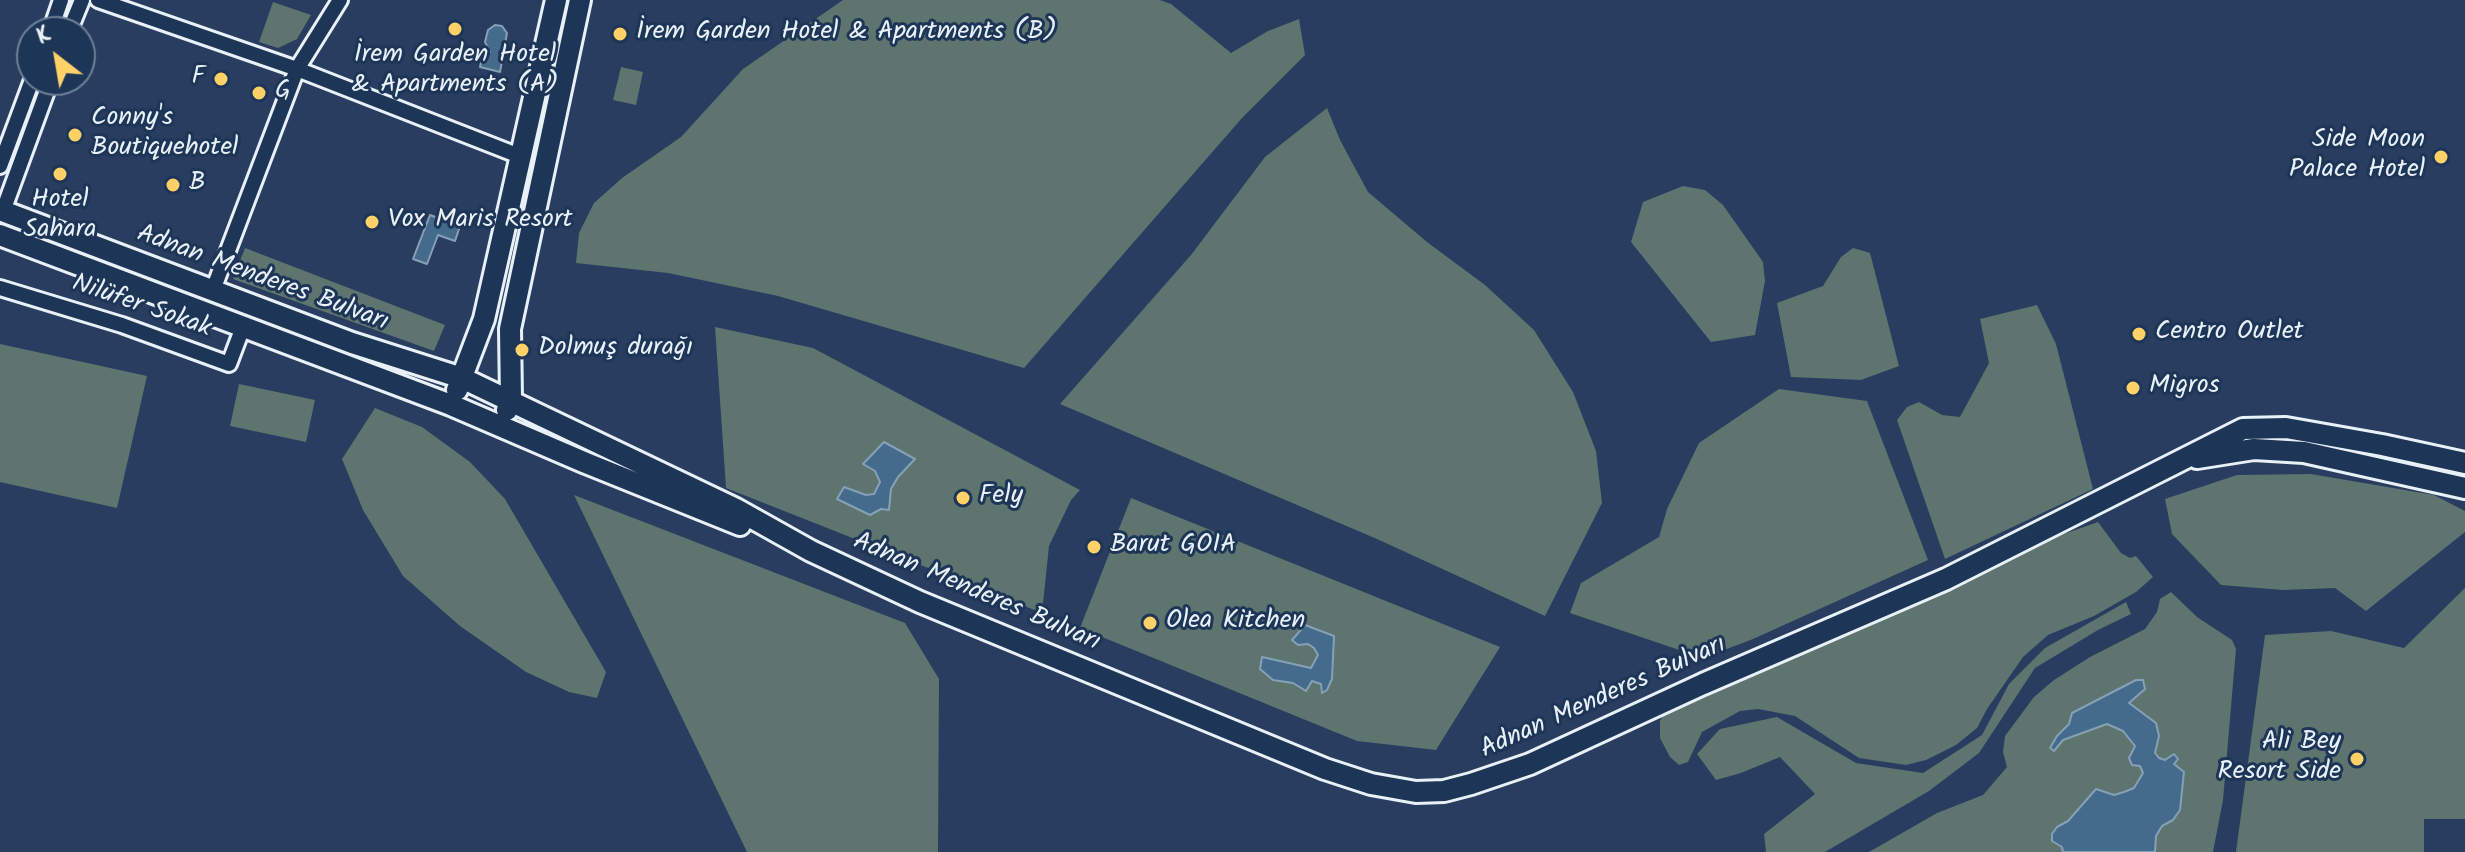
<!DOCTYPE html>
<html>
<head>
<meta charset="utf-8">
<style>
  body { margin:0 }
  #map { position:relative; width:2465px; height:852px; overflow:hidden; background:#293d60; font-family:Kalam,sans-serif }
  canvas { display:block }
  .north { position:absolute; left:16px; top:16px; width:80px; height:80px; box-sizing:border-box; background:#1d3557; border:2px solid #6e8097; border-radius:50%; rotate:329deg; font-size:22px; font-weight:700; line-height:32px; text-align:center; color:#e8f1f8 }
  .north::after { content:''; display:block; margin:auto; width:28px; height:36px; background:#ffd166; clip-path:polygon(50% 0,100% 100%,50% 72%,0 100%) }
</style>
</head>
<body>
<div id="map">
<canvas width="2465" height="852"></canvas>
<div class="north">K</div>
</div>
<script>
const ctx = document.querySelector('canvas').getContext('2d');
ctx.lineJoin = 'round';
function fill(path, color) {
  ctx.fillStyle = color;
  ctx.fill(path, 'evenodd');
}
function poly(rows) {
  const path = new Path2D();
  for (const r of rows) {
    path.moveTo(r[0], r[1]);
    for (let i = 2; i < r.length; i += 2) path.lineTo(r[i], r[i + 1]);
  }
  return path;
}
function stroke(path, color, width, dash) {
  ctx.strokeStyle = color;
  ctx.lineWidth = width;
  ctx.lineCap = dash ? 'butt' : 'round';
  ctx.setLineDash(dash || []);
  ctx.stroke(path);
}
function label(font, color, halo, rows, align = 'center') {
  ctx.font = font + ' Kalam,sans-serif';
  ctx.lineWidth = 6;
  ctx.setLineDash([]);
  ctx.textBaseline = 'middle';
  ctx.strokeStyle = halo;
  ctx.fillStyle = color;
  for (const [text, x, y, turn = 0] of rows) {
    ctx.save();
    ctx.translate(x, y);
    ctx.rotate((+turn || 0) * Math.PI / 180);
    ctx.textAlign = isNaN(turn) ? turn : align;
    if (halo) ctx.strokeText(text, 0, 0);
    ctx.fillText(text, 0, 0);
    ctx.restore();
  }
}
fill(poly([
  [843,0,1160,0,1171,4,1231,53,1268,31,1299,19,1305,55,1242,118,1024,368,778,296,668,273,576,263,579,233,594,203,622,178,681,137,743,69],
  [273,2,311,15,297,39,278,48,259,42],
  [621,67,643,72,636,105,613,100],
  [1327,108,1340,140,1368,192,1427,242,1485,285,1534,330,1573,392,1596,451,1602,503,1545,616,1377,539,1060,404,1191,255,1265,157],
  [1683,186,1705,190,1723,205,1763,262,1765,281,1755,335,1711,342,1631,242,1643,202],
  [245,248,445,325,434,351,233,279],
  [1853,248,1870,253,1899,366,1861,380,1791,377,1777,303,1823,286,1841,257],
  [2037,305,2056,344,2093,489,1945,559,1897,420,1907,407,1919,402,1942,415,1960,417,1989,363,1980,319],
  [715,327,813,348,1080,490,1071,500,1049,546,1042,613,726,488],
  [0,344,147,376,117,508,0,482],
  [239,384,315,400,306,442,230,426],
  [1779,389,1867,401,1928,560,1753,639,1703,658,1570,613,1581,583,1659,537,1667,509,1699,443],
  [375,408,422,427,470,462,505,499,606,672,597,698,569,692,526,672,460,626,403,576,363,510,342,459],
  [2311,474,2434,495,2465,511,2465,532,2366,611,2335,588,2283,590,2221,585,2172,534,2165,499,2237,475],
  [574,495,905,623,939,679,938,852,747,852],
  [1131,498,1500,647,1436,750,1357,741,1080,628],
  [2098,522,2121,553,2130,558,2136,556,2153,577,2136,592,2094,616,2048,635,2023,657,1987,709,1977,728,1956,745,1926,760,1906,765,1859,758,1795,716,1758,709,1740,711,1702,732,1688,762,1679,765,1670,757,1660,738,1660,721,1667,708,2030,546],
  [2465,588,2465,819,2424,819,2424,852,2236,852,2265,635,2331,631,2404,648],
  [2171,592,2197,617,2232,640,2236,649,2223,800,2213,852,1869,852,1937,813,1983,795,2007,767,2003,752,2005,736,2034,697,2054,680,2090,657,2145,629,2157,612,2160,599],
  [2126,602,2131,614,2098,630,2035,668,1979,753,1929,791,1825,852,1766,852,1764,834,1815,794,1780,757,1741,773,1716,780,1697,754,1720,729,1777,717,1856,763,1923,773,1982,735,2009,684,2045,648]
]), '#5d746f');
const water = poly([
  [495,25,502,26,507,33,500,72,480,67,482,58,490,52,485,42,488,30,495,25],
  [430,215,460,226,455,241,438,235,427,264,413,259,430,215],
  [884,442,915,459,898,477,891,489,889,510,881,509,870,515,837,499,844,487,866,495,874,494,880,482,875,471,863,464,884,442],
  [1305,625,1334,636,1332,679,1327,690,1322,693,1321,684,1312,681,1306,691,1293,683,1273,680,1260,669,1262,657,1311,668,1318,655,1314,648,1308,644,1298,645,1292,640,1305,625],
  [2136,680,2143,680,2145,689,2129,703,2156,723,2159,736,2155,753,2159,758,2165,760,2174,754,2178,759,2174,764,2184,772,2180,810,2173,820,2162,826,2156,836,2155,852,2063,852,2062,847,2052,841,2052,834,2057,827,2068,821,2096,789,2114,795,2124,792,2134,788,2143,773,2140,766,2132,765,2129,758,2135,746,2123,731,2107,724,2063,740,2054,751,2050,748,2057,736,2069,724,2072,713,2136,680]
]);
fill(water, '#446b8c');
stroke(water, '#86a1b7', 2);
const street = poly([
  [98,0,297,69,522,157],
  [50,32,61,0],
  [69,32,82,0],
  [0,166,32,80],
  [3,211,51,80],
  [0,288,122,325,229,364,243,327],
  [213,290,297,69,340,0]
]);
const secondary = poly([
  [0,210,352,343,462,378,736,509,811,551,920,602,1325,769,1371,784,1416,792,1444,791,1471,784,1530,764,1703,684,1946,579,2243,429,2286,428,2382,445,2465,463],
  [0,235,451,405,586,463,740,525],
  [457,390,484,319,556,0],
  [507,410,511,399,510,329,580,0],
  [2197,458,2254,449,2304,452,2465,488]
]);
stroke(street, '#e8f1f8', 20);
stroke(secondary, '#e8f1f8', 26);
stroke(street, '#1d3557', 14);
stroke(secondary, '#1d3557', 20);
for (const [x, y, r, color] of [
  [455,29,8,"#ffd166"],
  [620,34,8,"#ffd166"],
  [221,79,8,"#ffd166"],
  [259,93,8,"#ffd166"],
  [75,135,8,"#ffd166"],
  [2441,157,8,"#ffd166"],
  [60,174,8,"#ffd166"],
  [173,185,8,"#ffd166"],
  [372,222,8,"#ffd166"],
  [2139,334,8,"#ffd166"],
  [522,350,8,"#ffd166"],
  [2133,388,8,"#ffd166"],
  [963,498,8,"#ffd166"],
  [1094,547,8,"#ffd166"],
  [1150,623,8,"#ffd166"],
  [2357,759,8,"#ffd166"]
]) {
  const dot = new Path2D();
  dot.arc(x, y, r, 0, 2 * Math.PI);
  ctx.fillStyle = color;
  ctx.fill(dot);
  stroke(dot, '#1d3557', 3);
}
label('26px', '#e8f1f8', '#1d3557', [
  ["İrem Garden Hotel & Apartments (B)",636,34],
  ["İrem Garden Hotel",455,57,"center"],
  ["& Apartments (A)",455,87,"center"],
  ["F",205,79,"right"],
  ["G",275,93],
  ["Conny's",91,120],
  ["Boutiquehotel",91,150],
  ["Side Moon",2425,142,"right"],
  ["Palace Hotel",2425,172,"right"],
  ["B",189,185],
  ["Hotel",60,202,"center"],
  ["Sahara",60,232,"center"],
  ["Vox Maris Resort",388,222],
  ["Centro Outlet",2155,334],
  ["Dolmuş durağı",538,350],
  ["Migros",2149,388],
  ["Fely",979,498],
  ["Barut GOIA",1110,547],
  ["Olea Kitchen",1166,623],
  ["Ali Bey",2341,744,"right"],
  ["Resort Side",2341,774,"right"]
], 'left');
label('26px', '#e8f1f8', '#1d3557', [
  ["Adnan Menderes Bulvarı",262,280,20],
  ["Nilüfer Sokak",141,308,19],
  ["Adnan Menderes Bulvarı",976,594,23],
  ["Adnan Menderes Bulvarı",1604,699,-24]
]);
</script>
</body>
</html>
